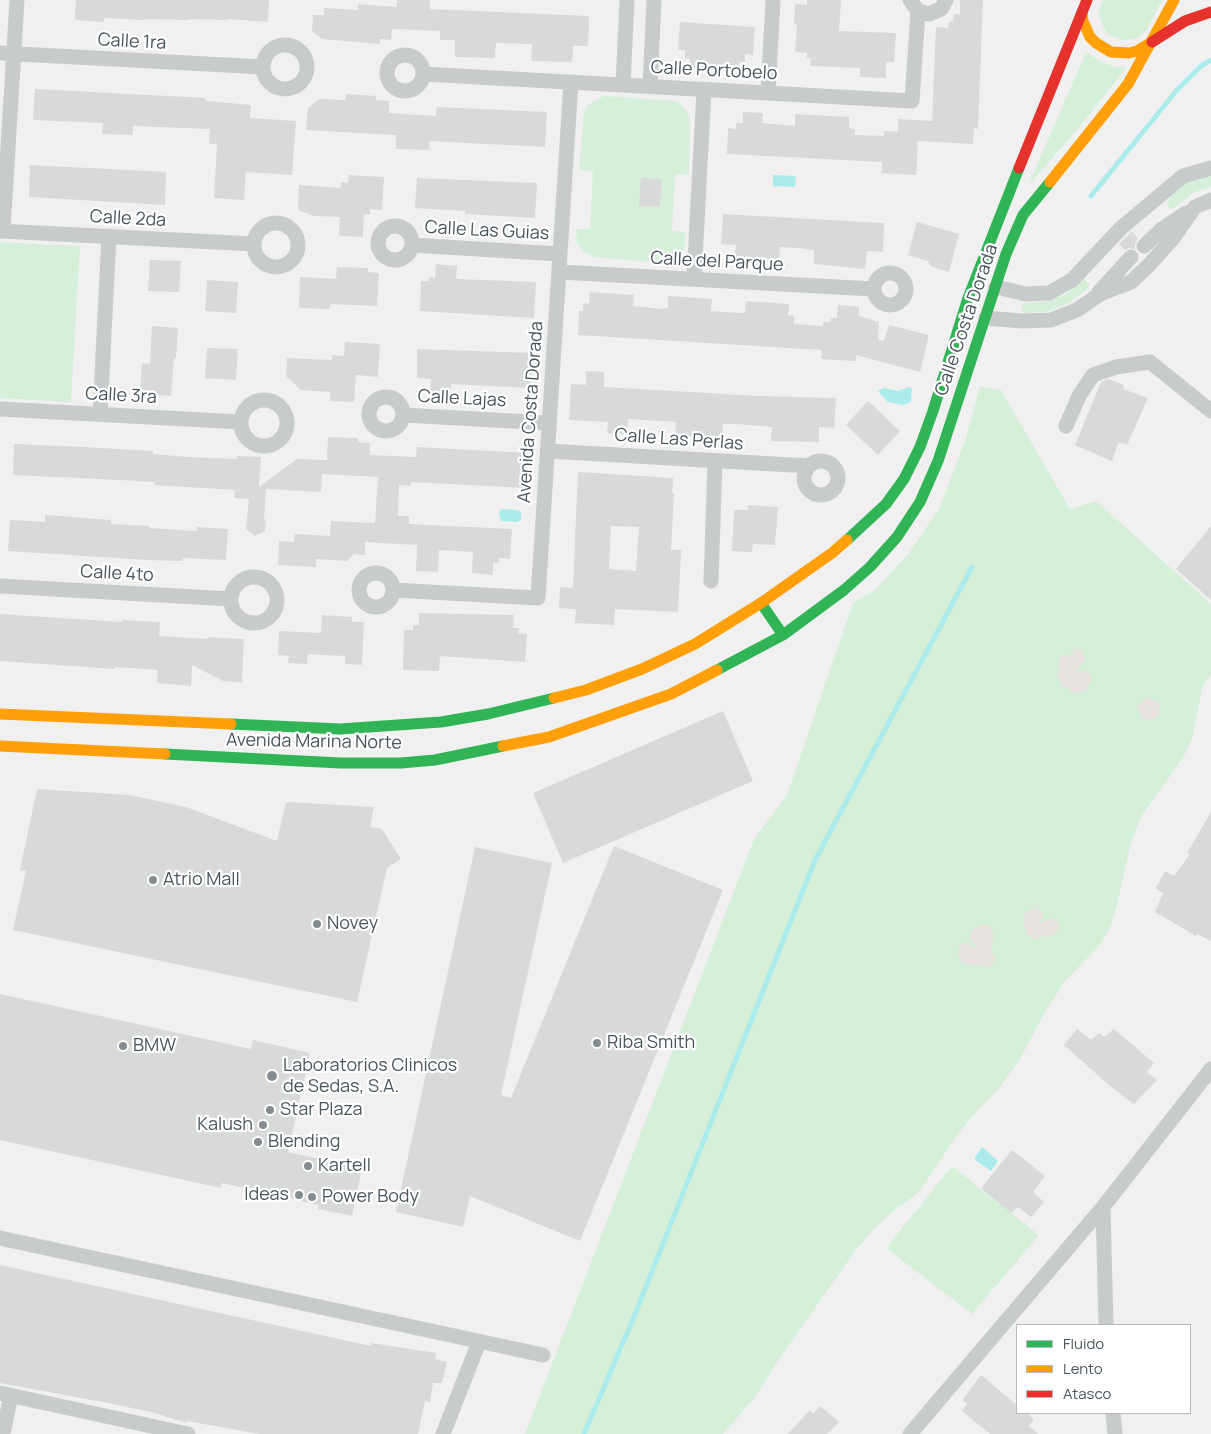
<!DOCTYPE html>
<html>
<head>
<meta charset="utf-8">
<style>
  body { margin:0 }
  #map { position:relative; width:1211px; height:1434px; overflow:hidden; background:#f1f0f0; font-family:Manrope,sans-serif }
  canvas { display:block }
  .legend { position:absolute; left:1016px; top:1324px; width:175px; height:90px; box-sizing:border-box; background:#fff; border:1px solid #b6bbbe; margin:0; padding:6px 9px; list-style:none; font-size:15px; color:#48565c }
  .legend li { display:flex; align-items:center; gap:10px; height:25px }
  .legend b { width:25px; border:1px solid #b6bbbe }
</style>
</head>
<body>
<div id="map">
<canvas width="1211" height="1434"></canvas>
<ul class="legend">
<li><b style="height:6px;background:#30b455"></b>Fluido</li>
<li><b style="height:6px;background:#ff9f0a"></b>Lento</li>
<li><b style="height:6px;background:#e5322d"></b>Atasco</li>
</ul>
</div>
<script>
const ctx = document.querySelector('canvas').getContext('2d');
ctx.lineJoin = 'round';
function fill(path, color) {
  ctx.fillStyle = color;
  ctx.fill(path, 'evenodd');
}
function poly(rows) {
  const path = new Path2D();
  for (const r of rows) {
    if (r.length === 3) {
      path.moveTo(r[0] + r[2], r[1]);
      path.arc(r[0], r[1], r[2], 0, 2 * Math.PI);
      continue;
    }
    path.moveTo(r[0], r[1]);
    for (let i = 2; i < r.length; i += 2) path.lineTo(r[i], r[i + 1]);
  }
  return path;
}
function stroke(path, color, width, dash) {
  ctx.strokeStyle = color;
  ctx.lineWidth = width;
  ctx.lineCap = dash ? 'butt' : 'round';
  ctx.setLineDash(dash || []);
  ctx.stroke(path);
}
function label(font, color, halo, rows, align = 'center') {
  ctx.font = font + ' Manrope,sans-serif';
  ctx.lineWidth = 4.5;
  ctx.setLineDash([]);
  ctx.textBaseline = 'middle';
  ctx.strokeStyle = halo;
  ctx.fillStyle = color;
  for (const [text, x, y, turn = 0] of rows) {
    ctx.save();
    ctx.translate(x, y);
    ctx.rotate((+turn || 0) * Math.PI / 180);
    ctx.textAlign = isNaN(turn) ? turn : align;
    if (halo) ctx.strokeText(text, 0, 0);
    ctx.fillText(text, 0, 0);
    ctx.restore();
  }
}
fill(poly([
  [1103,0,1162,0,1147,30,1138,38,1123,40,1108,35,1103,26,1098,13],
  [1086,52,1103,63,1117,67,1127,67,1077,130,1028,186],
  [604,96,677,101,685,109,690,119,689,174,675,174,672,231,685,232,685,247,679,259,671,264,593,257,584,252,576,242,577,229,590,229,593,171,579,170,584,112,589,104],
  [1211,174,1211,187,1195,192,1174,208,1169,208,1167,203,1174,192,1191,180],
  [0,242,80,246,71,402,0,398],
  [1084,279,1089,284,1088,289,1065,305,1046,312,1024,313,1021,307,1023,303,1048,301,1066,294],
  [980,386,1001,390,1070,509,1096,501,1211,604,1211,675,1202,688,1193,736,1183,758,1142,815,1131,843,1116,909,1109,930,1099,946,1065,981,1044,1014,1020,1059,997,1091,977,1111,958,1134,919,1192,891,1213,871,1232,853,1254,775,1365,756,1396,723,1434,525,1434,754,839,787,795,853,603,875,590,908,554,939,509,965,441],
  [952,1166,1039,1235,972,1314,886,1248]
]), '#d6efd9');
fill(poly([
  [1077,648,1082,650,1085,656,1083,663,1076,670,1078,673,1082,670,1087,671,1091,676,1090,684,1086,691,1075,693,1060,684,1057,673,1059,668,1059,660,1062,655,1072,655,1073,650],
  [1149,709,11],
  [1033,908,1041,910,1043,914,1042,919,1039,920,1039,923,1051,918,1057,920,1060,930,1050,937,1045,936,1034,939,1027,935,1024,926,1023,917,1027,911],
  [985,924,991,928,994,936,991,953,996,958,995,963,990,967,962,963,958,954,959,947,964,942,969,942,971,947,975,948,976,946,970,939,971,932,981,925]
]), '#e8e3df');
fill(poly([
  [773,175,796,176,795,187,773,186],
  [909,387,912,388,911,402,903,405,888,402,878,391,884,388,898,391],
  [504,509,517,510,521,512,521,520,517,522,501,521,499,514,500,510],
  [982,1147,998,1161,991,1171,974,1159]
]), '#abebec');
stroke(poly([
  [1091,196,1177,90,1201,66,1211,60],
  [584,1434,633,1319,815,860,972,567]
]), '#abebec', 5);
fill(poly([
  [76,0,269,0,268,22,227,19,227,20,190,19,190,20,146,19,145,20,104,18,104,22,75,20],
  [397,0,430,0,430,9,589,16,588,46,573,46,572,62,531,61,532,44,496,43,495,58,455,57,455,40,440,40,440,31,392,29,391,40,380,39,380,44,322,39,312,31,313,15,324,15,324,8,358,10,358,4,397,7],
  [807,0,841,0,839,31,896,33,894,62,886,62,886,78,860,77,860,68,810,66,811,58,807,58,807,53,795,52,797,25,794,24,795,4,807,5],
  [960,0,983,0,978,129,974,128,973,144,918,141,916,175,882,173,882,162,727,154,728,128,736,129,736,123,743,123,743,112,763,113,762,123,795,126,795,114,849,117,849,128,855,129,855,135,884,136,884,131,898,132,898,119,932,121,936,27,948,28,949,22,953,22,954,14,960,14],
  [680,22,755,27,753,55,745,54,745,62,739,62,738,71,690,68,690,59,685,58,685,50,678,50],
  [35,89,206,98,206,101,251,105,250,118,296,121,292,175,246,172,244,200,214,198,217,144,209,144,210,129,133,126,133,135,102,134,103,123,33,120],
  [346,94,376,96,376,100,389,101,389,113,436,116,437,107,547,112,545,147,430,141,429,150,396,149,396,135,306,130,308,108,319,99,345,100],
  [30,165,166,172,165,205,29,197],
  [349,175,384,177,382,210,370,209,370,215,364,214,363,237,339,236,340,217,314,216,298,210,299,185,341,188,341,182,348,183],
  [417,178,537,183,535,218,465,214,465,211,415,208],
  [641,178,662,179,660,207,639,206],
  [723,214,884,223,883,252,867,251,865,269,814,264,814,250,799,248,780,247,779,262,735,260,736,245,721,244],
  [917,222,959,234,949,272,930,266,928,261,908,255],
  [1132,231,1138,239,1135,244,1135,249,1129,248,1125,250,1119,244],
  [150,260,181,261,179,292,148,291],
  [436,264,457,266,456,279,536,282,534,318,420,311,421,281,429,281,429,277,435,278],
  [337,267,368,268,368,272,379,273,377,306,330,304,330,309,299,308,300,277,336,279],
  [207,280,238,282,236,313,205,311],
  [590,292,634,295,633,306,661,309,668,308,668,296,712,299,711,311,739,313,745,313,746,301,789,304,788,315,794,316,794,324,823,326,823,322,831,322,831,318,837,318,838,305,859,307,859,316,879,322,878,340,884,341,889,325,929,335,920,372,856,355,856,361,821,359,822,350,578,335,579,311,583,311,583,303,589,304],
  [152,326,178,328,176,358,174,358,171,396,140,394,142,363,150,364],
  [345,342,380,344,378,377,356,375,354,402,330,401,330,392,301,390,286,376,287,358,332,360,332,355,344,356],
  [207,348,238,349,236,380,205,378],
  [417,349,533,353,531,388,451,384,450,396,430,395,431,379,417,378],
  [586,371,604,372,604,387,759,396,836,398,834,428,819,427,819,442,771,441,772,427,737,424,723,424,722,439,675,436,676,422,642,420,628,419,627,434,607,433,608,422,569,420,571,384,586,385],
  [1109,379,1124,385,1123,389,1148,398,1127,445,1119,442,1112,461,1075,445,1101,382],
  [868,401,900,431,878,455,846,425],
  [328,437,358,438,358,442,370,443,370,455,416,457,417,447,528,453,526,488,411,482,410,486,399,485,398,516,409,516,409,524,512,529,510,559,499,558,499,563,493,563,493,575,472,573,473,552,439,550,438,572,416,571,417,545,365,542,365,555,354,554,347,561,316,559,316,567,278,565,279,541,294,542,295,534,330,536,331,521,375,523,378,477,322,474,321,492,266,489,264,519,266,520,265,531,255,536,246,529,249,499,234,498,235,490,154,485,155,482,120,480,13,475,14,444,85,447,153,451,153,454,187,457,237,459,237,456,261,457,259,487,297,459,327,460],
  [578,472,673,478,672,493,674,493,671,550,681,550,678,612,615,609,614,625,575,623,576,609,559,608,560,587,573,588],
  [611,526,639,527,636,571,609,569],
  [748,505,778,507,775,545,753,544,752,552,732,551,734,510,748,510],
  [45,515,111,520,111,524,149,526,149,528,197,531,197,527,228,529,226,560,183,558,182,561,147,560,8,551,10,520,45,522],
  [1211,526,1211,600,1176,569],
  [419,613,514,615,513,628,519,628,518,633,527,634,525,662,440,656,439,671,403,670,404,630,413,630,413,625,419,625],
  [0,614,122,622,122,620,160,622,159,636,208,639,208,637,244,639,242,683,223,681,192,665,191,686,157,683,158,670,115,667,115,669,0,661],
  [322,615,352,617,352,622,364,622,362,665,345,664,345,656,308,654,307,664,288,663,289,656,278,655,279,631,321,633],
  [723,711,753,781,563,863,533,793],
  [37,789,129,795,186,807,277,841,286,802,374,807,370,827,382,829,401,859,387,868,357,1002,13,930,26,871,20,870],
  [1211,812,1211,941,1197,934,1196,936,1155,912,1163,893,1156,888,1165,871,1174,876,1190,854,1187,853],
  [614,846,723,890,580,1241,470,1196,463,1227,396,1212,475,847,552,863,501,1095,511,1098],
  [0,994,251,1049,253,1040,310,1053,288,1152,362,1168,352,1216,318,1209,319,1205,222,1183,221,1188,0,1140],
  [1077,1029,1091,1040,1099,1033,1104,1037,1114,1029,1154,1063,1147,1072,1157,1080,1134,1104,1111,1087,1064,1045],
  [1012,1150,1045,1176,1033,1192,1044,1202,1031,1217,1018,1207,1011,1213,981,1188],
  [0,1265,371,1346,371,1343,436,1353,435,1359,447,1362,442,1383,433,1383,430,1402,425,1401,418,1434,259,1434,187,1421,187,1423,151,1412,108,1403,0,1383],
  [981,1375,1017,1405,1017,1413,1027,1413,1034,1419,1029,1426,1038,1434,990,1434,962,1411,967,1404,962,1400],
  [820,1406,839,1422,827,1434,788,1434,810,1410,813,1414]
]), '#d8d9d9');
stroke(poly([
  [910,0,918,11,929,14,941,9,946,0],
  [285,67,22],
  [0,53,263,67],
  [405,73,18],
  [423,74,912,101,918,11],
  [623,85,627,0],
  [650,86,654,0],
  [768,93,773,0],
  [276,245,22],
  [395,243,17],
  [0,231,254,244],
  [3,231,17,0],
  [412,245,560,254],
  [1144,246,1162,229,1186,213],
  [559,272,874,289],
  [890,289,16],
  [694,279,704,90],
  [996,287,1026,294,1049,293,1072,280,1121,228,1183,176,1211,168],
  [1099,292,1131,257],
  [986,318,1022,321,1051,320,1077,310,1100,294,1131,282,1149,265,1174,237,1195,207,1211,200],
  [386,414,17],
  [264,423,23],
  [0,409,241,422],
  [100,414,109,236],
  [403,415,549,423],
  [1066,426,1079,396,1093,375,1116,367,1150,362,1211,411],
  [548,451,809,466],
  [821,478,17],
  [376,590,17],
  [254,600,23],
  [711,581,715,462],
  [0,586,231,599],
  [393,590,538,598,571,82],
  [1103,1207,1106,1325],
  [0,1238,543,1355],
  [0,1393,188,1434],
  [1113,1413,1115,1434],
  [3,1434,11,1395],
  [443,1434,479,1342],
  [910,1434,1103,1207,1211,1069]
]), '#c8cbcc', 15);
stroke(poly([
  [847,540,886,504,904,479,920,447,933,411,968,298,1019,168],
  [761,603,783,635],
  [717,670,783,635,844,590,870,567,897,537,920,502,938,461,1006,254,1023,215,1050,182],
  [231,724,340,729,441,722,488,714,554,698],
  [165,754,340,763,401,763,435,760,503,746]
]), '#30b455', 11);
stroke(poly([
  [1082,13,1083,21,1090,37,1096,43,1111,52,1129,53,1137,51,1152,42],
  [1050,182,1128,84,1174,0],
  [554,698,586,690,642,669,695,644,761,603,832,553,847,540],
  [0,714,231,724],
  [0,746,165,754],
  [503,746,549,737,671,694,717,670]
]), '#ff9f0a', 11);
stroke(poly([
  [1152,42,1185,21,1211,12],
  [1019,168,1087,0]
]), '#e5322d', 11);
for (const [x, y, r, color] of [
  [153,880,5,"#838c90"],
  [317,924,5,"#838c90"],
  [597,1043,5,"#838c90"],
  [123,1046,5,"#838c90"],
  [272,1076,6,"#838c90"],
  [270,1110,5,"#838c90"],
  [263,1125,5,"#838c90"],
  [258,1142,5,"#838c90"],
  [308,1166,5,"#838c90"],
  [299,1195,5,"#838c90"],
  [312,1197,5,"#838c90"]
]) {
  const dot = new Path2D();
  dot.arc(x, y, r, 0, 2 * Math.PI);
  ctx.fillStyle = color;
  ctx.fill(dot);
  stroke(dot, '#fff', 2);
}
label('18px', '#48565c', '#fff', [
  ["Calle 1ra",132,42,3],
  ["Calle Portobelo",714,71,3],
  ["Calle 2da",128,219,3],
  ["Calle Las Guias",487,231,3],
  ["Calle del Parque",717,262,3],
  ["Calle Costa Dorada",967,320,-71],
  ["Calle 3ra",121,396,3],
  ["Calle Lajas",462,399,3],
  ["Avenida Costa Dorada",531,412,-86],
  ["Calle Las Perlas",679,440,4],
  ["Calle 4to",117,574,3],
  ["Avenida Marina Norte",314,742,1]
]);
label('18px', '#48565c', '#fff', [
  ["Atrio Mall",163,880],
  ["Novey",327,924],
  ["Riba Smith",607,1043],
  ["BMW",133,1046],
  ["Laboratorios Clinicos",283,1066],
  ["de Sedas, S.A.",283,1087],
  ["Star Plaza",280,1110],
  ["Kalush",253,1125,"right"],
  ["Blending",268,1142],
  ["Kartell",318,1166],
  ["Ideas",289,1195,"right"],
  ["Power Body",322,1197]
], 'left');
</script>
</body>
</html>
